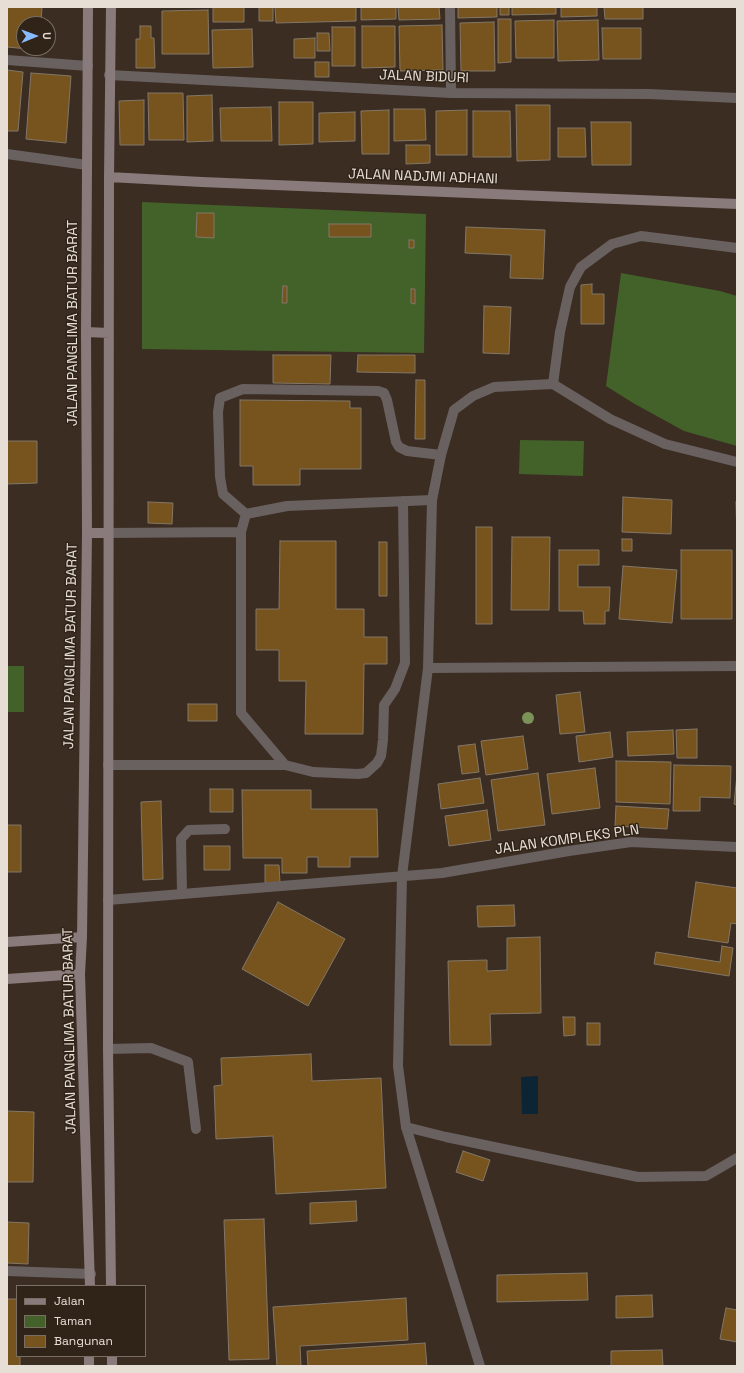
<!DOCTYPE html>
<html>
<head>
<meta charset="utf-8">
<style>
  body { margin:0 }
  #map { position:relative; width:744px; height:1373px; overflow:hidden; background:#3b2d22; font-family:"Space Grotesk",sans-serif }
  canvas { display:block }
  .frame { position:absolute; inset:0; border:8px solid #e7ded6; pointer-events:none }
  .legend { position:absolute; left:16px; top:1285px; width:130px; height:72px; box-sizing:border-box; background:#302418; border:1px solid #796e64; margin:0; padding:5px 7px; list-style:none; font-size:12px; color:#e7ded6 }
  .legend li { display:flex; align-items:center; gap:8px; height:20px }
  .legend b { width:20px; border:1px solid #796e64 }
  .north { position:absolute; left:16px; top:16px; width:40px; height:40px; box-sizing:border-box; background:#302418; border:1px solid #796e64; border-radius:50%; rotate:89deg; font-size:11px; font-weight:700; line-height:16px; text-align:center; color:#e7ded6 }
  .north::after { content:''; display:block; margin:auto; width:14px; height:18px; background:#88bafc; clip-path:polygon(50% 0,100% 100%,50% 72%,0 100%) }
</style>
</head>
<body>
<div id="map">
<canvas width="744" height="1373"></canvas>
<div class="frame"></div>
<ul class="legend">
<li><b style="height:5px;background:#897a7b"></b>Jalan</li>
<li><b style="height:11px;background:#43622a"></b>Taman</li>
<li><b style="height:11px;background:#77541e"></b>Bangunan</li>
</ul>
<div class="north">U</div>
</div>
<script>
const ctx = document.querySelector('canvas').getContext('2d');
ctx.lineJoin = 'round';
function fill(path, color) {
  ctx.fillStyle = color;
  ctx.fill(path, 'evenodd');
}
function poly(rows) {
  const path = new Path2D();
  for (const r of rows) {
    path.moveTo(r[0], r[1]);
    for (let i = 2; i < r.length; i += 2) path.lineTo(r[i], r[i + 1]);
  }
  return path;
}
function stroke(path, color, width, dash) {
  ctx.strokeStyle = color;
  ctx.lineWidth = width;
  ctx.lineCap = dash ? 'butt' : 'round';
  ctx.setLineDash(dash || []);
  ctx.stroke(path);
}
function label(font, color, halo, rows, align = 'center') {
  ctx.font = font + ' "Space Grotesk",sans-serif';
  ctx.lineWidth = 3;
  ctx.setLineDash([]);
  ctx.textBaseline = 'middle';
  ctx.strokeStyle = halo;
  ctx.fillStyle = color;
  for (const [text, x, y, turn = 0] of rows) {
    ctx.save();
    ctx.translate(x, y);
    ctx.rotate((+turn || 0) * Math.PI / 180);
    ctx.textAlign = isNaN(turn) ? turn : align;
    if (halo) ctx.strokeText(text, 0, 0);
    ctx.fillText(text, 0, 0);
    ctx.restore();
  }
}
fill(poly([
  [142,202,426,214,424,353,142,349],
  [621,273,720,291,737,296,737,446,684,431,633,403,606,386],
  [520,440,584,441,583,476,519,474],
  [7,666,24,666,24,712,7,712]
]), '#43622a');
fill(poly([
  [538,1076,538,1114,522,1114,521,1077]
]), '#0c2433');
const building = poly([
  [7,7,42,7,41,24,24,24,24,48,39,48,39,50,7,47,7,7],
  [213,7,244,7,244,22,213,22,213,7],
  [259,7,273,7,273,21,259,21,259,7],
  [275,7,356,7,356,21,276,23,275,7],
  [361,7,396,7,396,19,361,20,361,7],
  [398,7,439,7,440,19,399,20,398,7],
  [458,7,497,7,497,17,458,18,458,7],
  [500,7,509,7,509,15,500,15,500,7],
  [512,7,556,7,556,14,512,15,512,7],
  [561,7,597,7,597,16,561,17,561,7],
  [604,7,643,7,643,19,605,19,604,7],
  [208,10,209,54,162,54,162,11,208,10],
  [498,19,511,19,511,62,498,63,498,19],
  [554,20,554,58,516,58,515,21,554,20],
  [598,20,599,60,558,61,557,21,598,20],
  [494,22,495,71,461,71,460,23,494,22],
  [442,25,443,70,400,71,399,26,442,25],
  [140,26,151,26,151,38,154,38,155,68,136,68,136,39,140,39,140,26],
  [362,26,395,26,395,67,362,68,362,26],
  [332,27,355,27,355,66,332,66,332,27],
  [602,28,641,28,641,59,603,59,602,28],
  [252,29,253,67,213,68,212,30,252,29],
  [317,33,329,33,330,51,317,51,317,33],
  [315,38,315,58,294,58,294,39,315,38],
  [315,62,329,62,329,77,315,77,315,62],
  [7,70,23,72,18,131,7,131,7,70],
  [31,73,71,76,66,143,26,139,31,73],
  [148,93,183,93,184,140,149,140,148,93],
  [212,95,213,141,187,142,187,96,212,95],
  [144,100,144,145,120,145,119,101,144,100],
  [279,102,313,102,313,144,279,145,279,102],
  [516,105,550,105,550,160,517,161,516,105],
  [271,107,272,141,221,141,220,108,271,107],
  [394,109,425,109,426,140,394,141,394,109],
  [389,110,389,154,362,154,361,111,389,110],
  [467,110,467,155,436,155,436,111,467,110],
  [473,111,510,111,511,157,473,157,473,111],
  [355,112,355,141,319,142,319,113,355,112],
  [591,122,631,122,631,165,592,165,591,122],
  [558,128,585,128,586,157,558,157,558,128],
  [406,145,430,145,430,163,406,164,406,145],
  [197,213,214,213,214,238,196,237,197,213],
  [329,224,371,224,371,237,329,237,329,224],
  [466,227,545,230,543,279,510,278,511,255,465,253,466,227],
  [409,240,414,240,414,248,409,248,409,240],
  [592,284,592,294,604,294,604,324,581,324,581,285,592,284],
  [283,286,287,286,287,303,282,303,283,286],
  [411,289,415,289,415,304,411,303,411,289],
  [484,306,511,307,509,354,483,353,484,306],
  [273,355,331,355,330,384,273,383,273,355],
  [358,355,415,355,415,373,357,372,358,355],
  [416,380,425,380,425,439,415,439,416,380],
  [240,400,350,401,350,408,361,408,361,469,300,469,300,485,253,485,253,466,240,466,240,400],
  [7,441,37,441,37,483,7,484,7,441],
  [623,497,672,500,671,534,622,532,623,497],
  [148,502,173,503,172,524,148,523,148,502],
  [736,502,737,502,737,539,736,502],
  [476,527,492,527,492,624,476,624,476,527],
  [512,537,550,537,549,610,511,610,512,537],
  [622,539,632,539,632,551,622,551,622,539],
  [280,541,336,541,336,609,364,609,364,637,387,637,387,664,364,664,363,734,305,734,306,681,279,681,279,650,256,650,256,609,279,609,280,541],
  [379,542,387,542,387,596,379,596,379,542],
  [559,550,599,550,599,565,578,565,578,587,610,587,609,611,605,611,605,624,584,624,583,611,559,611,559,550],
  [681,550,732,550,732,619,681,619,681,550],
  [623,566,677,570,672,623,619,619,623,566],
  [580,692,585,732,560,734,556,695,580,692],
  [188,704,217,704,217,721,188,721,188,704],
  [697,729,697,758,677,758,676,730,697,729],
  [673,730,674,754,628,756,627,732,673,730],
  [610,732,613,757,579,762,576,736,610,732],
  [523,736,528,769,486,775,481,741,523,736],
  [475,744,479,772,462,774,458,746,475,744],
  [616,761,671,762,670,804,616,802,616,761],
  [674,765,731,766,730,798,700,797,700,811,673,811,674,765],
  [595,768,600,808,552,814,547,774,595,768],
  [538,773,545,825,498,831,491,780,538,773],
  [737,775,737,805,734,804,737,775],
  [480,778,484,803,441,809,438,784,480,778],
  [210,789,233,789,233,812,210,812,210,789],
  [242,790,311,790,311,809,377,809,378,857,350,857,350,867,318,867,318,857,307,857,307,873,282,873,282,858,243,858,242,790],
  [161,801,163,879,143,880,141,802,161,801],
  [616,806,669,809,667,829,615,826,616,806],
  [487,810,491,840,449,846,445,816,487,810],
  [7,825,21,825,21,872,7,872,7,825],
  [204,846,230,846,230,870,204,870,204,846],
  [265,865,279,865,280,883,265,883,265,865],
  [696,882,737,888,737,924,731,923,728,943,688,937,696,882],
  [278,902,345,939,308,1006,242,969,278,902],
  [514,905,515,926,478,927,477,906,514,905],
  [540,937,541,1013,490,1014,491,1045,450,1045,448,961,487,960,487,971,507,970,507,938,540,937],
  [722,946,733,948,729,976,654,964,656,952,720,962,722,946],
  [563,1017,575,1017,575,1035,564,1036,563,1017],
  [587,1023,600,1023,600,1045,587,1045,587,1023],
  [311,1054,312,1081,381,1078,386,1188,276,1194,273,1136,216,1139,214,1086,222,1085,221,1058,311,1054],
  [7,1111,34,1112,33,1182,7,1182,7,1111],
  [463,1151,490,1160,483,1181,456,1172,463,1151],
  [356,1201,357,1221,310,1224,310,1203,356,1201],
  [264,1219,269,1359,229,1360,224,1220,264,1219],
  [7,1222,29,1223,28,1264,7,1263,7,1222],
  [587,1273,588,1300,497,1302,497,1275,587,1273],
  [652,1295,653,1317,616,1318,616,1296,652,1295],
  [406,1298,408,1340,300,1346,301,1366,277,1366,273,1307,406,1298],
  [7,1299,17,1299,17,1356,20,1356,20,1366,7,1366,7,1299],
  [726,1308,737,1310,737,1342,720,1339,726,1308],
  [425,1343,427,1366,308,1366,307,1351,425,1343],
  [662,1350,663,1366,611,1366,611,1351,662,1350]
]);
fill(building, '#77541e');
stroke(building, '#837767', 1);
stroke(poly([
  [553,384,560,332,570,287,581,267,612,244,641,236,737,248],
  [403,501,405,663,395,689,384,705,383,740,381,756,377,763,366,773,358,774,313,772,285,765,241,713,241,532,246,514,287,506,432,500],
  [246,514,223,494,220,477,218,412,220,398,243,389,378,391,384,393,387,400,396,442,399,447,407,451,441,455],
  [108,533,241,532],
  [108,765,285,765],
  [182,894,181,839,189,830,225,829],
  [108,1049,151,1048,188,1062,196,1129],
  [406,1127,480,1366]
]), '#696060', 10);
stroke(poly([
  [450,7,451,93],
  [7,60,88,66],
  [109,75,451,93,649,94,737,98],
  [7,154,87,165],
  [737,462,665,444,610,419,553,384,494,387,473,396,454,410,441,455,432,500,428,668,402,876,398,1066,406,1127,446,1137,638,1177,706,1176,737,1158],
  [428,668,737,666],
  [108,900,442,873,569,851,631,842,737,847],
  [7,1271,91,1274]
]), '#696060', 10);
stroke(poly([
  [88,7,86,332,87,533,82,937,80,974,90,1286],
  [111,7,109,177,108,1049,111,1286],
  [109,177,202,182,737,204],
  [86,332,109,333],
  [87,533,108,533],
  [7,942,82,937],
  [7,979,80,974],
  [112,1356,112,1366],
  [89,1366,89,1356]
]), '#897a7b', 10);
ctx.fillStyle = '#7b9259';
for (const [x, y] of [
  [528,718]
]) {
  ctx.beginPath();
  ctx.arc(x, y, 6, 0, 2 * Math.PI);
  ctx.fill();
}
label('14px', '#e7ded6', '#302418', [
  ["JALAN BIDURI",424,77,2],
  ["JALAN NADJMI ADHANI",423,177,2],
  ["JALAN PANGLIMA BATUR BARAT",73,323,-90],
  ["JALAN PANGLIMA BATUR BARAT",71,646,-89],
  ["JALAN KOMPLEKS PLN",567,840,-8],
  ["JALAN PANGLIMA BATUR BARAT",70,1031,-91]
]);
</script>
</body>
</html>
